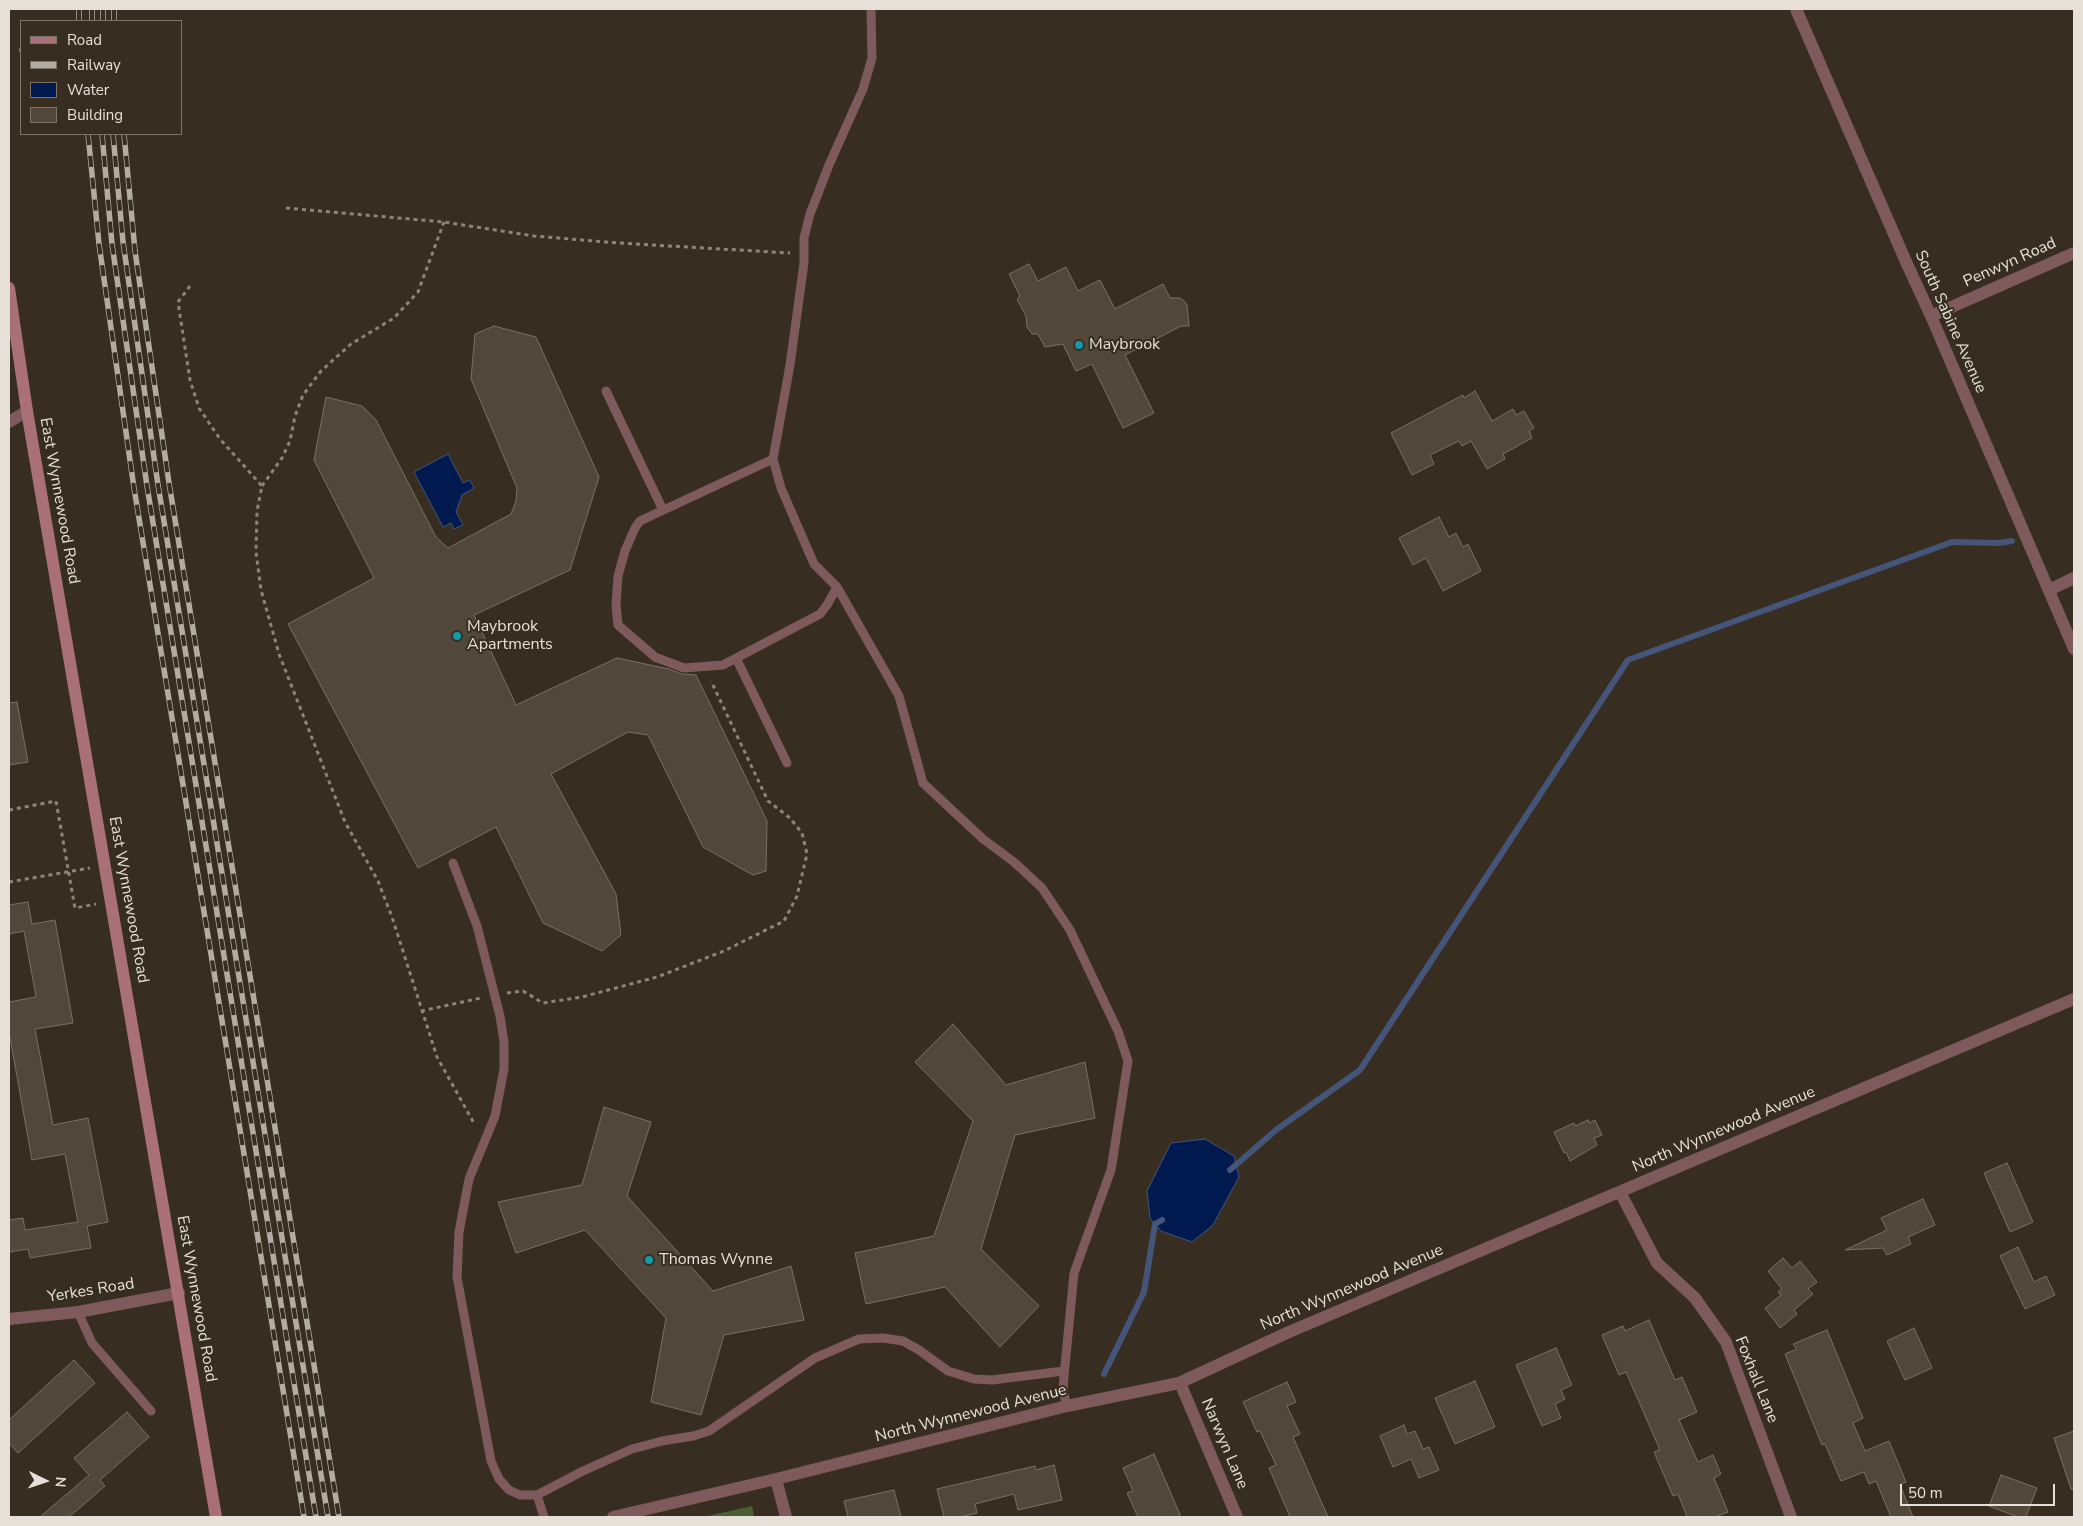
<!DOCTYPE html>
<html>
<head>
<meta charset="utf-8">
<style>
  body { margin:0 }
  #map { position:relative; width:2083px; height:1526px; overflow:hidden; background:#372e21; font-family:"Nunito Sans",sans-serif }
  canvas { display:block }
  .frame { position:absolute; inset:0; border:10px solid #e6e0d8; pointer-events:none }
  .legend { position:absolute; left:20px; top:20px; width:162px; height:115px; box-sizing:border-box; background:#372e21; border:1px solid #7d756a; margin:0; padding:6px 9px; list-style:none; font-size:15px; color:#e6e0d8 }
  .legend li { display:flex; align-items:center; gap:10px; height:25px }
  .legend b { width:25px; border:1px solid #7d756a }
  .north { position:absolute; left:20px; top:1456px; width:50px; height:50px; -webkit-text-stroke:4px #372e21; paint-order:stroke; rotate:94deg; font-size:14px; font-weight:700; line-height:20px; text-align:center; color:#e6e0d8 }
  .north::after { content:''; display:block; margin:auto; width:18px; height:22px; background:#e6e0d8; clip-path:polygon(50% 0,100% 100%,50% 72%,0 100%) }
  .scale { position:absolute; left:1900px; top:1484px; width:155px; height:22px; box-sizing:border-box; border:2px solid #e6e0d8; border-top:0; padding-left:6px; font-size:15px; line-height:18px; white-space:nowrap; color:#e6e0d8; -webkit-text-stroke:4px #372e21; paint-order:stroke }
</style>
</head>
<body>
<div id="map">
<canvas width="2083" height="1526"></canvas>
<div class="frame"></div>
<ul class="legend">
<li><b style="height:6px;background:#a97177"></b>Road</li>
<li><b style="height:6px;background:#b3aca2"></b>Railway</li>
<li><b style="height:14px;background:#001a50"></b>Water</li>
<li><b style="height:14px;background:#51473a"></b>Building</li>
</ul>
<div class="north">N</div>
<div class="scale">50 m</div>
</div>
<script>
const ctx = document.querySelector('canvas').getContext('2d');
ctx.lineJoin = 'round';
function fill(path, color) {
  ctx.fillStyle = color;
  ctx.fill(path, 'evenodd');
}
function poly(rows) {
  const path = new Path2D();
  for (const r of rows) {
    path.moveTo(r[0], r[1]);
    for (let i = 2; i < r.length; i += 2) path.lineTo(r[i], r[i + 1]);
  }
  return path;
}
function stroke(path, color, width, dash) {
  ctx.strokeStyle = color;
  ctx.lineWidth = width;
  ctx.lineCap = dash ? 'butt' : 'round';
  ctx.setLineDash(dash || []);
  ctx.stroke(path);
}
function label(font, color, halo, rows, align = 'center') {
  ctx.font = font + ' "Nunito Sans",sans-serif';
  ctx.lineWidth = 4;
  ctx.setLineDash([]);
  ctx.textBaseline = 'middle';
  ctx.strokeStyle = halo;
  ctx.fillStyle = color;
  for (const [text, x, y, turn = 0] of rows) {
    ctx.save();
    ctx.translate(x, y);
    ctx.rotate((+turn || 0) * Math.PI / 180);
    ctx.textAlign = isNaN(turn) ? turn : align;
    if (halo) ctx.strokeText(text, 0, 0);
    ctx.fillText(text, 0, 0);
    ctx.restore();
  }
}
fill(poly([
  [752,1506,754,1517,703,1517]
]), '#4d5e34');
const water = poly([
  [448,454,463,483,470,480,474,488,462,495,456,512,463,525,454,529,451,523,443,527,414,472,448,454],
  [1205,1139,1234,1156,1239,1177,1213,1225,1192,1242,1161,1231,1150,1218,1147,1191,1171,1143,1205,1139]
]);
fill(water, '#001a50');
stroke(water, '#455579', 1);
stroke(poly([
  [1230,1170,1276,1130,1360,1070,1628,660,1952,542,1999,543,2012,541],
  [1104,1374,1144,1292,1155,1224,1162,1220]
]), '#455579', 6);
const building = poly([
  [1029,264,1038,281,1066,267,1078,291,1100,280,1115,309,1163,284,1170,298,1180,298,1184,301,1187,305,1189,326,1181,326,1125,355,1154,413,1123,428,1092,364,1076,371,1063,344,1045,347,1038,334,1032,334,1027,327,1026,316,1017,299,1020,296,1009,274,1029,264],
  [494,326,536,337,599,477,570,570,474,615,516,705,617,658,669,669,682,674,696,675,767,821,766,871,753,875,703,847,648,735,628,732,551,774,616,894,621,935,602,951,543,923,496,827,418,868,288,624,374,578,314,460,326,397,362,406,376,420,436,537,448,548,511,514,516,501,517,488,471,379,475,334,494,326],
  [1475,391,1492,421,1513,409,1516,415,1524,411,1534,428,1529,431,1532,438,1503,454,1505,459,1487,469,1471,441,1462,446,1459,441,1430,455,1434,464,1412,475,1391,433,1463,395,1464,398,1475,391],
  [1439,517,1449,537,1456,533,1463,547,1468,544,1481,571,1443,591,1426,558,1413,565,1399,538,1439,517],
  [17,702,28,762,9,765,9,703,17,702],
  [28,902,32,924,55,920,73,1023,35,1029,53,1125,88,1118,108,1222,87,1226,91,1248,30,1258,28,1249,9,1252,9,1220,23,1218,25,1230,78,1222,65,1154,32,1160,9,1032,9,1002,36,997,24,931,9,934,9,905,28,902],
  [953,1024,1006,1085,1085,1062,1095,1118,1015,1135,981,1249,1039,1306,1000,1347,945,1287,866,1304,855,1253,934,1236,973,1121,915,1062,953,1024],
  [604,1107,651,1122,627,1196,713,1291,791,1266,804,1320,724,1335,701,1415,651,1402,666,1318,585,1230,516,1253,498,1202,582,1185,604,1107],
  [1588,1120,1589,1123,1595,1120,1602,1135,1594,1138,1597,1145,1570,1161,1566,1152,1564,1153,1554,1132,1574,1123,1575,1126,1588,1120],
  [2007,1163,2033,1222,2010,1232,1984,1173,2007,1163],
  [1923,1199,1935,1225,1908,1237,1911,1244,1887,1255,1883,1248,1845,1250,1887,1230,1881,1218,1923,1199],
  [2018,1247,2034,1282,2046,1276,2055,1295,2025,1309,2000,1256,2018,1247],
  [1783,1258,1792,1268,1800,1261,1817,1282,1808,1289,1813,1294,1794,1310,1797,1314,1780,1328,1765,1308,1781,1295,1778,1292,1782,1289,1768,1271,1783,1258],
  [1649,1320,1675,1380,1682,1377,1697,1412,1679,1420,1698,1462,1713,1455,1721,1474,1714,1478,1728,1512,1715,1517,1687,1517,1678,1494,1673,1496,1654,1452,1660,1450,1626,1372,1619,1375,1602,1335,1623,1326,1625,1331,1649,1320],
  [1914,1328,1932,1368,1905,1380,1887,1341,1914,1328],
  [1827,1330,1863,1418,1853,1423,1865,1451,1889,1441,1906,1482,1900,1485,1913,1517,1891,1517,1876,1481,1869,1484,1864,1472,1841,1481,1825,1444,1822,1445,1785,1354,1797,1349,1793,1344,1827,1330],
  [1556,1348,1572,1385,1561,1390,1565,1399,1555,1404,1561,1418,1542,1426,1516,1365,1556,1348],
  [74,1360,95,1383,18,1453,9,1443,9,1420,74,1360],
  [1475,1381,1495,1427,1455,1444,1435,1398,1475,1381],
  [1287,1382,1296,1402,1287,1406,1300,1434,1293,1437,1328,1517,1290,1517,1269,1468,1276,1465,1260,1431,1257,1432,1243,1402,1287,1382],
  [127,1412,149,1437,100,1480,105,1486,69,1517,40,1517,89,1475,74,1458,127,1412],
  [1404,1425,1407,1434,1415,1431,1423,1449,1429,1447,1439,1470,1419,1478,1411,1459,1393,1467,1380,1436,1404,1425],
  [2074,1431,2074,1489,2071,1489,2054,1438,2074,1431],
  [1154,1454,1181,1517,1138,1517,1127,1493,1133,1491,1123,1468,1154,1454],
  [1054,1465,1062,1500,1018,1510,1014,1494,975,1504,977,1513,960,1517,944,1517,937,1489,1035,1466,1036,1470,1054,1465],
  [2001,1475,2037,1488,2026,1517,2018,1517,1989,1506,2001,1475],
  [894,1490,901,1517,848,1517,844,1501,894,1490]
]);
fill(building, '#51473a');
stroke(building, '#7b7162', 1);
stroke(poly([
  [19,50,21,50],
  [286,208,444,222,534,236,618,243,790,253],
  [190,286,178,302,190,380,199,408,220,439,262,486,257,511,256,552,261,590,279,654,345,822,378,881,392,917,437,1057,475,1125],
  [262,486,282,458,290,441,295,416,303,395,321,371,351,344,394,318,418,292,444,222],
  [9,810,56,801,75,908,96,904],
  [9,882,90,868],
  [507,993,523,991,543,1003,582,997,657,977,724,951,784,921,797,896,807,854,802,833,790,818,768,801,711,681],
  [421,1011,481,998]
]), '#8d857b', 3, [4, 4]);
stroke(poly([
  [606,391,663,510],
  [773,459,640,521,635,528,625,551,618,576,616,605,618,625,655,657,684,668,723,665,820,614,827,605,837,587,814,564,781,488,773,459,790,365,804,263,804,238,810,214,829,165,863,89,872,58,871,9],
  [837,587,899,696,923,783,983,839,1014,862,1042,888,1070,930,1118,1031,1128,1061,1111,1170,1074,1273,1064,1376,1063,1391,1067,1406],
  [736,658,787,763],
  [453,863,477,926,500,1016,504,1042,504,1069,495,1116,469,1179,459,1232,457,1277,491,1461,499,1479,509,1490,520,1495,537,1495,583,1471,632,1449,662,1441,693,1436,709,1431,815,1358,859,1339,883,1338,903,1341,919,1350,948,1371,974,1379,992,1380,1064,1371],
  [78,1312,92,1343,151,1411],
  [537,1495,544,1517]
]), '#7e5a5d', 9);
stroke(poly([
  [1796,9,1907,264,1931,316,2074,649],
  [1931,316,2074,253],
  [9,422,27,411],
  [2049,590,2074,578],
  [1620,1192,1657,1263,1695,1298,1726,1342,1791,1517],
  [9,1319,78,1312,179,1293],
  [1180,1383,1237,1517]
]), '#7e5a5d', 12);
stroke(poly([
  [776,1479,786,1517],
  [613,1517,776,1479,1067,1406,1179,1383,1289,1332,2074,999]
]), '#7e5a5d', 12);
stroke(poly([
  [9,288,27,411,216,1517]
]), '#a97177', 12);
const rail = poly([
  [79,9,79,21],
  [92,9,92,21],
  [103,9,103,21],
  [114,9,114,21],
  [88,134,99,244,134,488,304,1517],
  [102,134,112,244,147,486,316,1517],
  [113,134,123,242,158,485,328,1517],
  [124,134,135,251,169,483,339,1517]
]);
stroke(rail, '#b3aca2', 5.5);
stroke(rail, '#372e21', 4, [11]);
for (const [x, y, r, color] of [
  [1079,345,5,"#0f9aa8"],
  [457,636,5,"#0f9aa8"],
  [649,1260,5,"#0f9aa8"]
]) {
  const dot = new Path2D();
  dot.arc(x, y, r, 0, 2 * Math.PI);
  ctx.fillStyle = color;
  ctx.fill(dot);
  stroke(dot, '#372e21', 2);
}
label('16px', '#e6e0d8', '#372e21', [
  ["Penwyn Road",2010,263,-24],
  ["South Sabine Avenue",1950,322,66],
  ["East Wynnewood Road",59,501,80],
  ["East Wynnewood Road",128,900,80],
  ["North Wynnewood Avenue",1724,1130,-23],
  ["North Wynnewood Avenue",1352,1288,-23],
  ["Yerkes Road",91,1291,-9],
  ["East Wynnewood Road",196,1299,80],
  ["Foxhall Lane",1756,1380,68],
  ["North Wynnewood Avenue",971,1414,-14],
  ["Narwyn Lane",1224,1444,67]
]);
label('16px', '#e6e0d8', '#372e21', [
  ["Maybrook",1089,345],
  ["Maybrook",467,627],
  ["Apartments",467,645],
  ["Thomas Wynne",659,1260]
], 'left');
</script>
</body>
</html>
